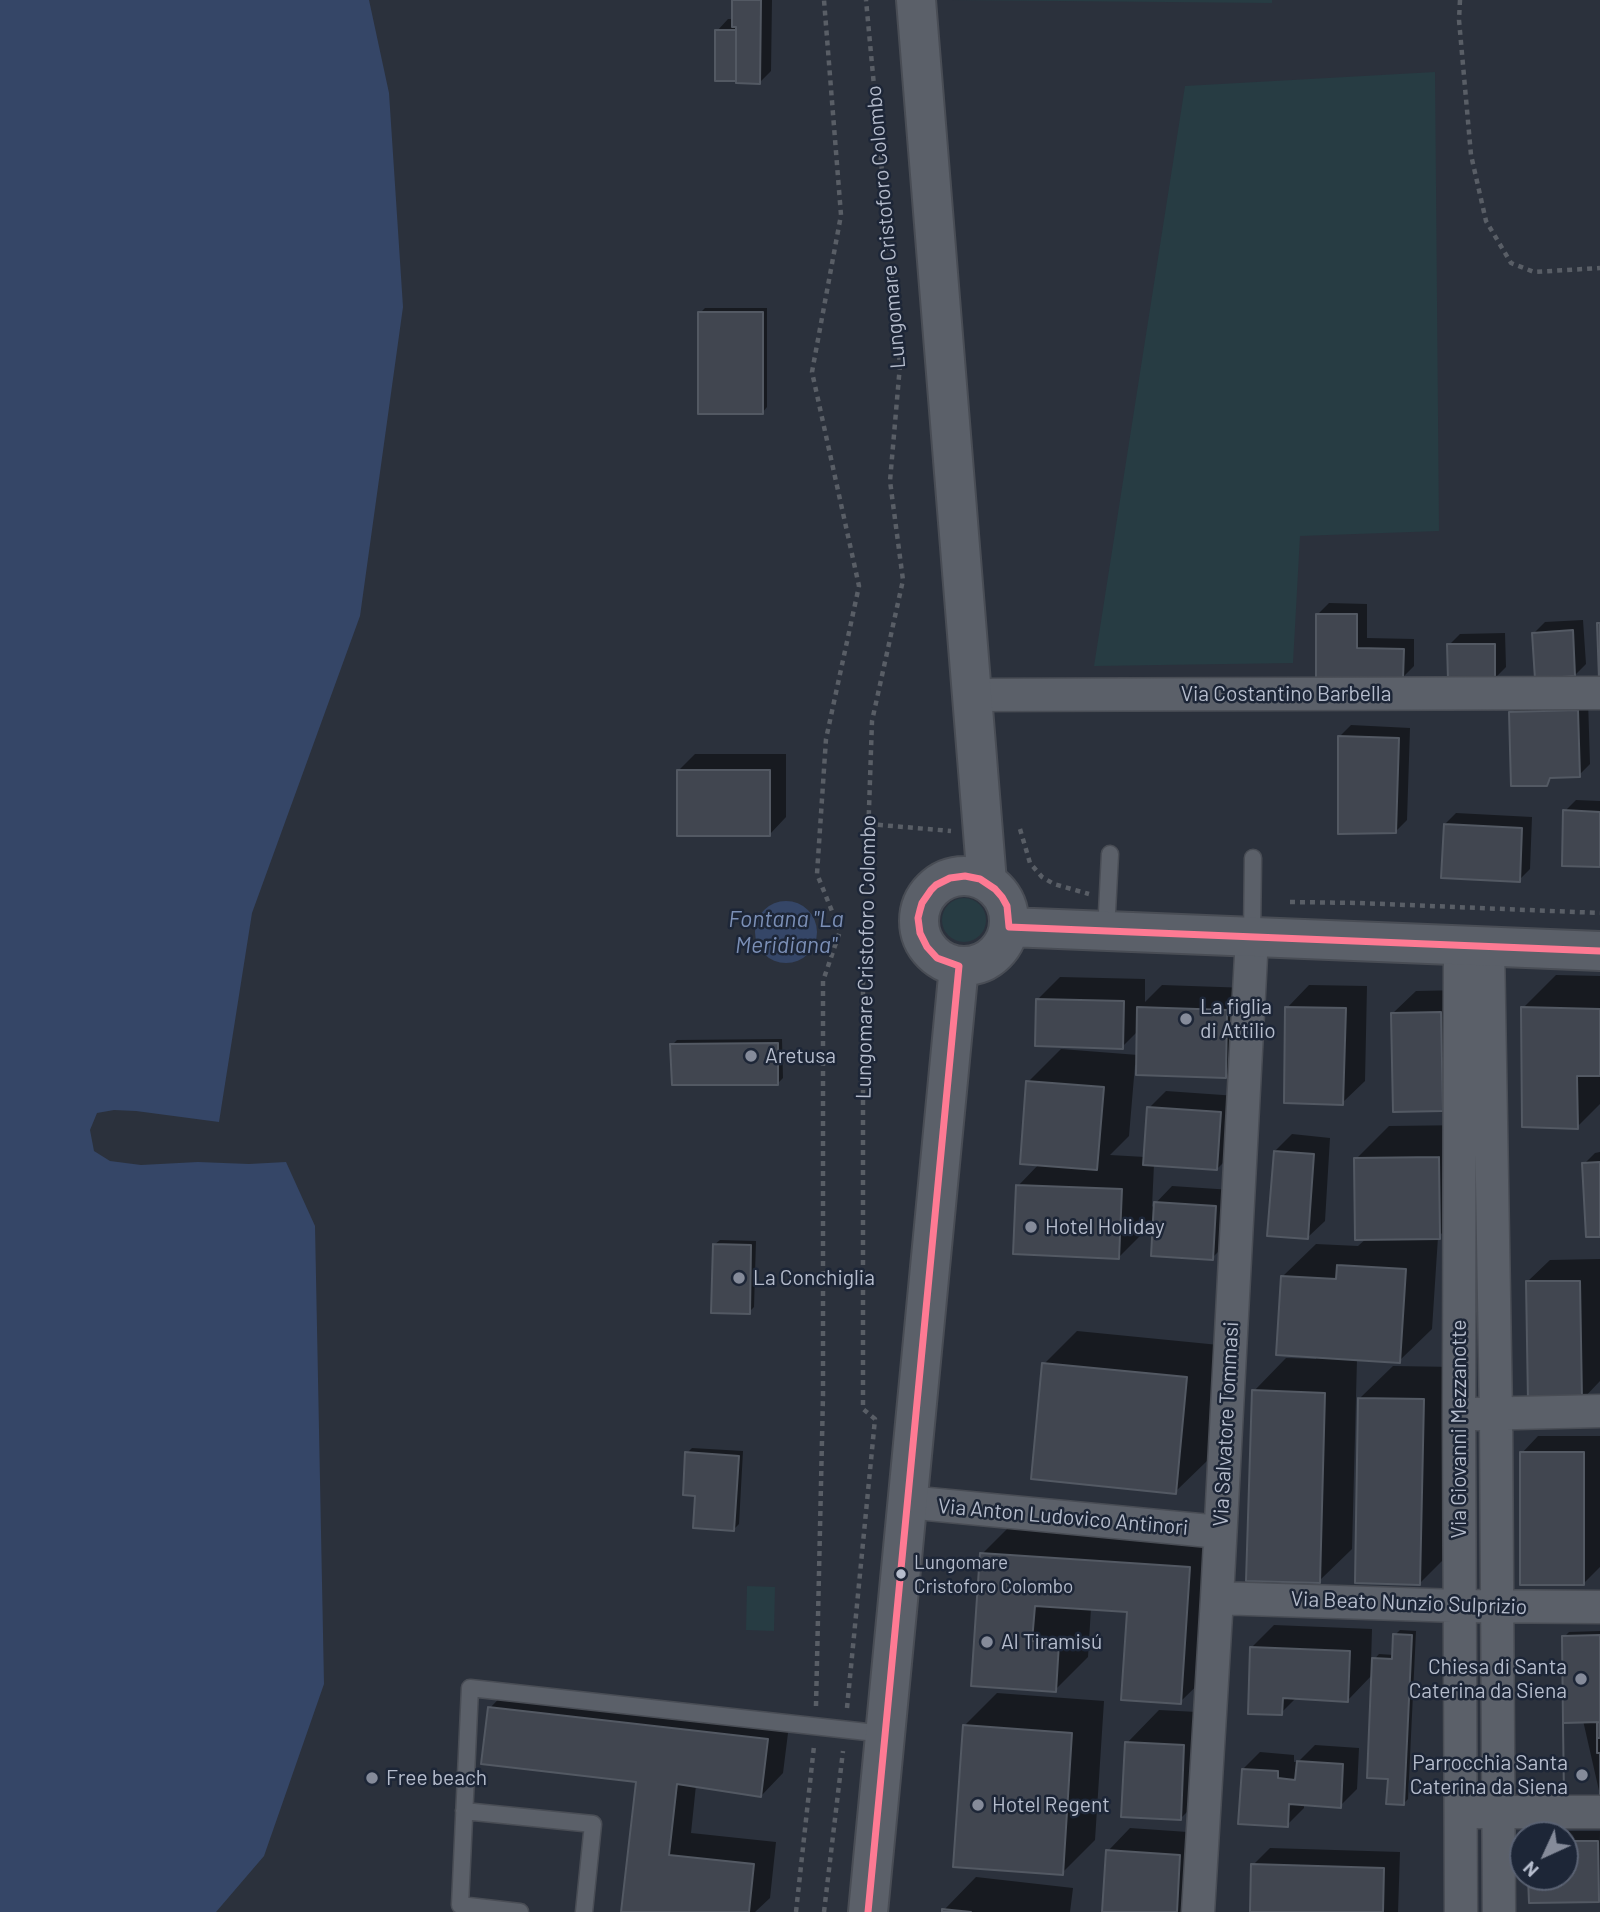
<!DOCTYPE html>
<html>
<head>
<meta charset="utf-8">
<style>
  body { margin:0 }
  #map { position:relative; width:1600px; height:1912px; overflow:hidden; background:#2b313c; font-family:Barlow,sans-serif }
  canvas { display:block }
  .north { position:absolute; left:1509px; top:1821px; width:70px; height:70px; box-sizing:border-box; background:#1d2637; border:2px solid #5a6273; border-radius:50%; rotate:225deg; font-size:19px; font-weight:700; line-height:28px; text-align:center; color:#b5bccc }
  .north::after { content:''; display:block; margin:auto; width:24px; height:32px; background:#858b9a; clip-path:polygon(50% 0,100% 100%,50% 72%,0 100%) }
</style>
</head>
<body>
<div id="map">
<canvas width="1600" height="1912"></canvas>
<div class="north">N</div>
</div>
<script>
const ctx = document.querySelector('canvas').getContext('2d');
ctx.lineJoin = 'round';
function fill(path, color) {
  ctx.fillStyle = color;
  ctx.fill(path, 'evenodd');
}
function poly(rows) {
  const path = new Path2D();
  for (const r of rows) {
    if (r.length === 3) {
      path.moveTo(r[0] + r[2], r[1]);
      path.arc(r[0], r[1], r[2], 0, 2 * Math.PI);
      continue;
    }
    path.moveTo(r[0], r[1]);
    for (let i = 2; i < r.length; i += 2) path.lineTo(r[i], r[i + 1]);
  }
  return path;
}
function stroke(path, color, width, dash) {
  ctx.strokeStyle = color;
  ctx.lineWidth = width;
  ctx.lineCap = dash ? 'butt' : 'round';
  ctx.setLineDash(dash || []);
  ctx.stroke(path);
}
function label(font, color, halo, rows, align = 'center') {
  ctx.font = font + ' Barlow,sans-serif';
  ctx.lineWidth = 5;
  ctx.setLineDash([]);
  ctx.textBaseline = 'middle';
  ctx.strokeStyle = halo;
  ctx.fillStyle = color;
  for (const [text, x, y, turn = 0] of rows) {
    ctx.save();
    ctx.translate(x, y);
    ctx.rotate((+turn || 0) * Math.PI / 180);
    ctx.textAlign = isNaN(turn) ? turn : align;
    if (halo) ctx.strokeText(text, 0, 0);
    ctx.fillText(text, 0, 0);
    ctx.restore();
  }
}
fill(poly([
  [951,0,1272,0,1272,3],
  [1435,72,1439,531,1300,536,1293,663,1094,666,1185,86],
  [964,920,22],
  [747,1586,775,1587,774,1631,746,1630]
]), '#273c43');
fill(poly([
  [0,0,369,0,389,93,403,307,360,616,252,913,219,1122,136,1111,114,1110,97,1113,90,1130,94,1151,110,1161,141,1165,198,1162,249,1164,286,1162,315,1226,324,1684,264,1856,216,1912,0,1912],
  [786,932,31]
]), '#354667');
fill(poly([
  [734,0,772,0,771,71,760,82,717,31,728,19,734,19],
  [705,308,767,308,767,407,762,413,700,313],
  [1329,603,1367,604,1367,638,1414,639,1414,666,1402,678,1317,676,1318,614],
  [1583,620,1586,664,1575,675,1534,633,1545,622],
  [1505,633,1506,667,1495,678,1449,645,1460,634],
  [1588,700,1590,764,1579,775,1554,776,1546,784,1511,713,1522,702],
  [1351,725,1410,728,1407,820,1396,831,1340,736],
  [695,754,786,754,786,817,770,834,678,771],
  [1576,800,1600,801,1600,865,1565,811],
  [1456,813,1532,817,1530,869,1519,880,1445,824],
  [1556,975,1600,976,1600,1104,1577,1127,1523,1008],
  [1060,977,1145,979,1145,1002,1162,985,1249,988,1248,1054,1225,1077,1135,1065,1129,1136,1110,1155,1145,1157,1149,1108,1166,1091,1237,1096,1234,1152,1217,1169,1154,1164,1152,1207,1172,1186,1232,1190,1229,1241,1212,1258,1155,1221,1119,1257,1018,1186,1040,1163,1028,1082,1061,1049,1138,1055,1139,1030,1122,1047,1037,1000],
  [1309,985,1367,986,1365,1081,1342,1103,1287,1008],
  [1463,990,1465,1086,1442,1109,1393,1013,1416,991],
  [782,1039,783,1078,778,1083,672,1045,677,1040],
  [1471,1125,1472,1204,1438,1237,1432,1329,1399,1361,1357,1359,1352,1549,1319,1581,1254,1391,1286,1358,1316,1359,1316,1356,1283,1276,1316,1244,1358,1246,1367,1238,1356,1159,1389,1126],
  [1292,1134,1330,1138,1325,1221,1308,1237,1275,1151],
  [1600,1152,1600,1235,1584,1164,1595,1153],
  [720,1240,756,1241,754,1307,749,1312,714,1245],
  [1600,1259,1600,1381,1582,1400,1527,1282,1550,1260],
  [1077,1331,1219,1345,1208,1460,1175,1492,1044,1364],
  [1393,1366,1456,1367,1452,1551,1420,1583,1360,1398],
  [1538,1436,1600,1436,1600,1567,1583,1584,1522,1453],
  [692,1448,743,1451,739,1524,734,1529,697,1494,687,1453],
  [1015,1521,1222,1535,1213,1670,1180,1702,1129,1610,1091,1608,1088,1657,1055,1690,982,1554],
  [1274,1625,1372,1629,1371,1663,1379,1654,1394,1655,1395,1635,1400,1630,1416,1631,1408,1799,1403,1804,1389,1778,1373,1674,1348,1700,1297,1697,1281,1713,1252,1647],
  [1600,1631,1600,1795,1564,1637,1569,1632],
  [512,1685,790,1717,783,1773,761,1796,696,1785,691,1833,776,1842,770,1898,755,1912,623,1912,638,1781,490,1708],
  [997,1693,1104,1701,1095,1840,1062,1873,964,1726],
  [1159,1710,1216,1713,1213,1786,1180,1819,1127,1743],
  [1315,1745,1359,1748,1357,1789,1340,1806,1304,1804,1304,1808,1287,1825,1243,1769,1260,1752,1294,1755,1294,1762,1298,1762],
  [1130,1828,1202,1833,1198,1912,1104,1912,1108,1851],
  [1539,1831,1600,1831,1599,1900,1529,1877,1565,1877,1565,1835,1535,1835],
  [1270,1848,1400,1852,1398,1912,1252,1912,1253,1865],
  [976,1877,1073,1888,1070,1912,944,1912,944,1910]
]), '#0007');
const building = poly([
  [732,0,761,0,760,84,736,83,736,27,732,27,732,0],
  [715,30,736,30,736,81,715,81,715,30],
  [698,312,763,312,763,414,698,414,698,312],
  [1316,614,1357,614,1357,648,1404,649,1403,679,1316,678,1316,614],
  [1597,623,1600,623,1600,679,1599,679,1597,623],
  [1573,630,1575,676,1535,679,1532,633,1573,630],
  [1447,644,1495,644,1495,680,1448,680,1447,644],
  [1578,710,1580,777,1550,778,1547,786,1511,786,1509,712,1578,710],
  [1338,736,1399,738,1396,833,1338,834,1338,736],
  [677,770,770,770,770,836,677,836,677,770],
  [1563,810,1600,812,1600,867,1562,866,1563,810],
  [1444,824,1522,828,1520,882,1441,878,1444,824],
  [1036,999,1124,1001,1123,1049,1035,1046,1036,999],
  [1137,1007,1227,1010,1226,1078,1136,1075,1137,1007],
  [1285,1007,1346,1008,1343,1105,1284,1103,1285,1007],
  [1521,1007,1600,1009,1600,1076,1577,1076,1578,1129,1522,1127,1521,1007],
  [1441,1012,1443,1111,1393,1112,1391,1013,1441,1012],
  [778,1043,778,1085,672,1085,670,1044,778,1043],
  [1026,1081,1104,1087,1097,1170,1020,1164,1026,1081],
  [1147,1107,1221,1112,1217,1170,1143,1165,1147,1107],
  [1274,1151,1314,1154,1308,1239,1267,1236,1274,1151],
  [1439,1157,1440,1239,1355,1240,1354,1158,1439,1157],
  [1600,1162,1600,1237,1586,1237,1582,1163,1600,1162],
  [1016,1185,1122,1189,1119,1259,1013,1254,1016,1185],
  [1154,1202,1216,1206,1213,1260,1151,1256,1154,1202],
  [713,1244,751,1245,750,1314,711,1313,713,1244],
  [1337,1265,1406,1269,1400,1363,1276,1355,1281,1276,1336,1279,1337,1265],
  [1526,1281,1580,1281,1582,1401,1528,1402,1526,1281],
  [1042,1363,1187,1377,1176,1494,1031,1479,1042,1363],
  [1252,1390,1325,1393,1320,1583,1246,1581,1252,1390],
  [1358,1398,1424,1399,1420,1585,1355,1583,1358,1398],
  [685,1452,739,1456,734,1531,693,1528,695,1496,683,1495,685,1452],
  [1520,1452,1584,1452,1584,1585,1520,1585,1520,1452],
  [980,1553,1190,1567,1181,1704,1121,1700,1127,1612,1035,1606,1032,1641,1059,1643,1056,1692,971,1686,980,1553],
  [1393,1634,1412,1635,1404,1805,1386,1804,1388,1779,1367,1778,1372,1658,1392,1659,1393,1634],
  [1600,1635,1600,1722,1563,1723,1562,1636,1600,1635],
  [1250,1647,1350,1651,1348,1702,1283,1698,1282,1715,1248,1714,1250,1647],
  [488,1707,768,1739,761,1797,677,1784,669,1855,754,1864,749,1912,621,1912,636,1782,481,1764,488,1707],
  [1597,1722,1597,1753,1600,1753,1600,1796,1564,1797,1563,1723,1597,1722],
  [1600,1722,1600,1738,1597,1738,1597,1753,1600,1753,1600,1796,1564,1797,1563,1723,1600,1722],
  [963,1725,1072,1733,1063,1875,953,1867,963,1725],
  [1125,1742,1184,1745,1181,1820,1121,1817,1125,1742],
  [1297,1761,1343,1764,1341,1808,1289,1804,1288,1827,1238,1824,1242,1769,1278,1771,1278,1778,1295,1780,1297,1761],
  [1565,1841,1598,1841,1599,1902,1529,1903,1528,1877,1565,1877,1565,1841],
  [1106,1850,1180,1855,1177,1912,1102,1912,1106,1850],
  [1251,1864,1384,1868,1383,1912,1250,1912,1251,1864],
  [942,1909,971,1912,942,1912,942,1909]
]);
fill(building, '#414650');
stroke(building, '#535963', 2);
const service = poly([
  [1106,931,1110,854],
  [1252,937,1253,858],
  [464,1811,593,1824,584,1912],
  [520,1912,460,1905,470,1688,885,1734]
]);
const minor = poly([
  [972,695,1600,693],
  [1460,945,1459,1414,1461,1912],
  [1488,946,1496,1415,1499,1912],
  [1475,1414,1600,1411],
  [907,1502,1220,1532],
  [1217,1598,1459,1606,1600,1607],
  [1479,1812,1600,1812],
  [1198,1912,1217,1598,1252,937]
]);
const tertiary = poly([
  [916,0,987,882],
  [964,921,45],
  [1009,927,1600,951],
  [868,1912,959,966]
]);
stroke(service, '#494d55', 19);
stroke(minor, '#494d55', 35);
stroke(tertiary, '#494d55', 42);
stroke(poly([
  [1460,0,1459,20,1471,155,1486,221,1511,263,1534,272,1600,268],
  [868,824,951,831],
  [1020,829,1030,863,1042,877,1054,884,1089,894],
  [1290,902,1359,903,1600,913],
  [816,1706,823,1396,823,981,840,931,817,874,826,739,859,586,812,372,841,215,824,0],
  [847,1708,875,1419,863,1409,863,985,872,721,903,580,890,481,900,365,866,0],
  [796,1912,814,1746],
  [824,1912,843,1751]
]), '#595e66', 4.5, [5, 5]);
stroke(service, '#5b6069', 16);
stroke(minor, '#5b6069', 32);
stroke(tertiary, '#5b6069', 38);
stroke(poly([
  [868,1912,959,966,937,958,927,947,920,933,918,918,920,910,922,903,931,890,936,885,950,878,965,876,980,879,995,889,1002,897,1007,906,1009,927,1600,951]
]), '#fe7a93', 7);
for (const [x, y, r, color] of [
  [1186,1019,7,"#858b9a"],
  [751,1056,7,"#858b9a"],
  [1031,1227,7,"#858b9a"],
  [739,1278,7,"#858b9a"],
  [901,1574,6,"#b5bccc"],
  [987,1642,7,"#858b9a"],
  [1581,1679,7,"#858b9a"],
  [1582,1775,7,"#858b9a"],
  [372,1778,7,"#858b9a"],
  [978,1805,7,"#858b9a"]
]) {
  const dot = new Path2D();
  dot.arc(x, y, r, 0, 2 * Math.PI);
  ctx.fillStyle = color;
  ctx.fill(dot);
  stroke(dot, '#1d2637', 2.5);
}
label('19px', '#b5bccc', '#1d2637', [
  ["Lungomare",914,1563],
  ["Cristoforo Colombo",914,1587]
], 'left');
label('21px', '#b5bccc', '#1d2637', [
  ["Lungomare Cristoforo Colombo",886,227,-95],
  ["Via Costantino Barbella",1286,694],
  ["Lungomare Cristoforo Colombo",866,957,-89],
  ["Via Salvatore Tommasi",1226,1424,-87],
  ["Via Giovanni Mezzanotte",1459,1429,-90],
  ["Via Anton Ludovico Antinori",1063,1517,5],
  ["Via Beato Nunzio Sulprizio",1409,1603,2]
]);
label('21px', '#b5bccc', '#1d2637', [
  ["La figlia",1200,1007],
  ["di Attilio",1200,1031],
  ["Aretusa",765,1056],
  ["Hotel Holiday",1045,1227],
  ["La Conchiglia",753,1278],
  ["Al Tiramisú",1001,1642],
  ["Chiesa di Santa",1567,1667,"right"],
  ["Caterina da Siena",1567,1691,"right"],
  ["Parrocchia Santa",1568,1763,"right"],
  ["Caterina da Siena",1568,1787,"right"],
  ["Free beach",386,1778],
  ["Hotel Regent",992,1805]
], 'left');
label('italic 23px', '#7b8fb6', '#1d2637', [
  ["Fontana \"La",786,919],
  ["Meridiana\"",786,945]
]);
</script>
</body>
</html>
